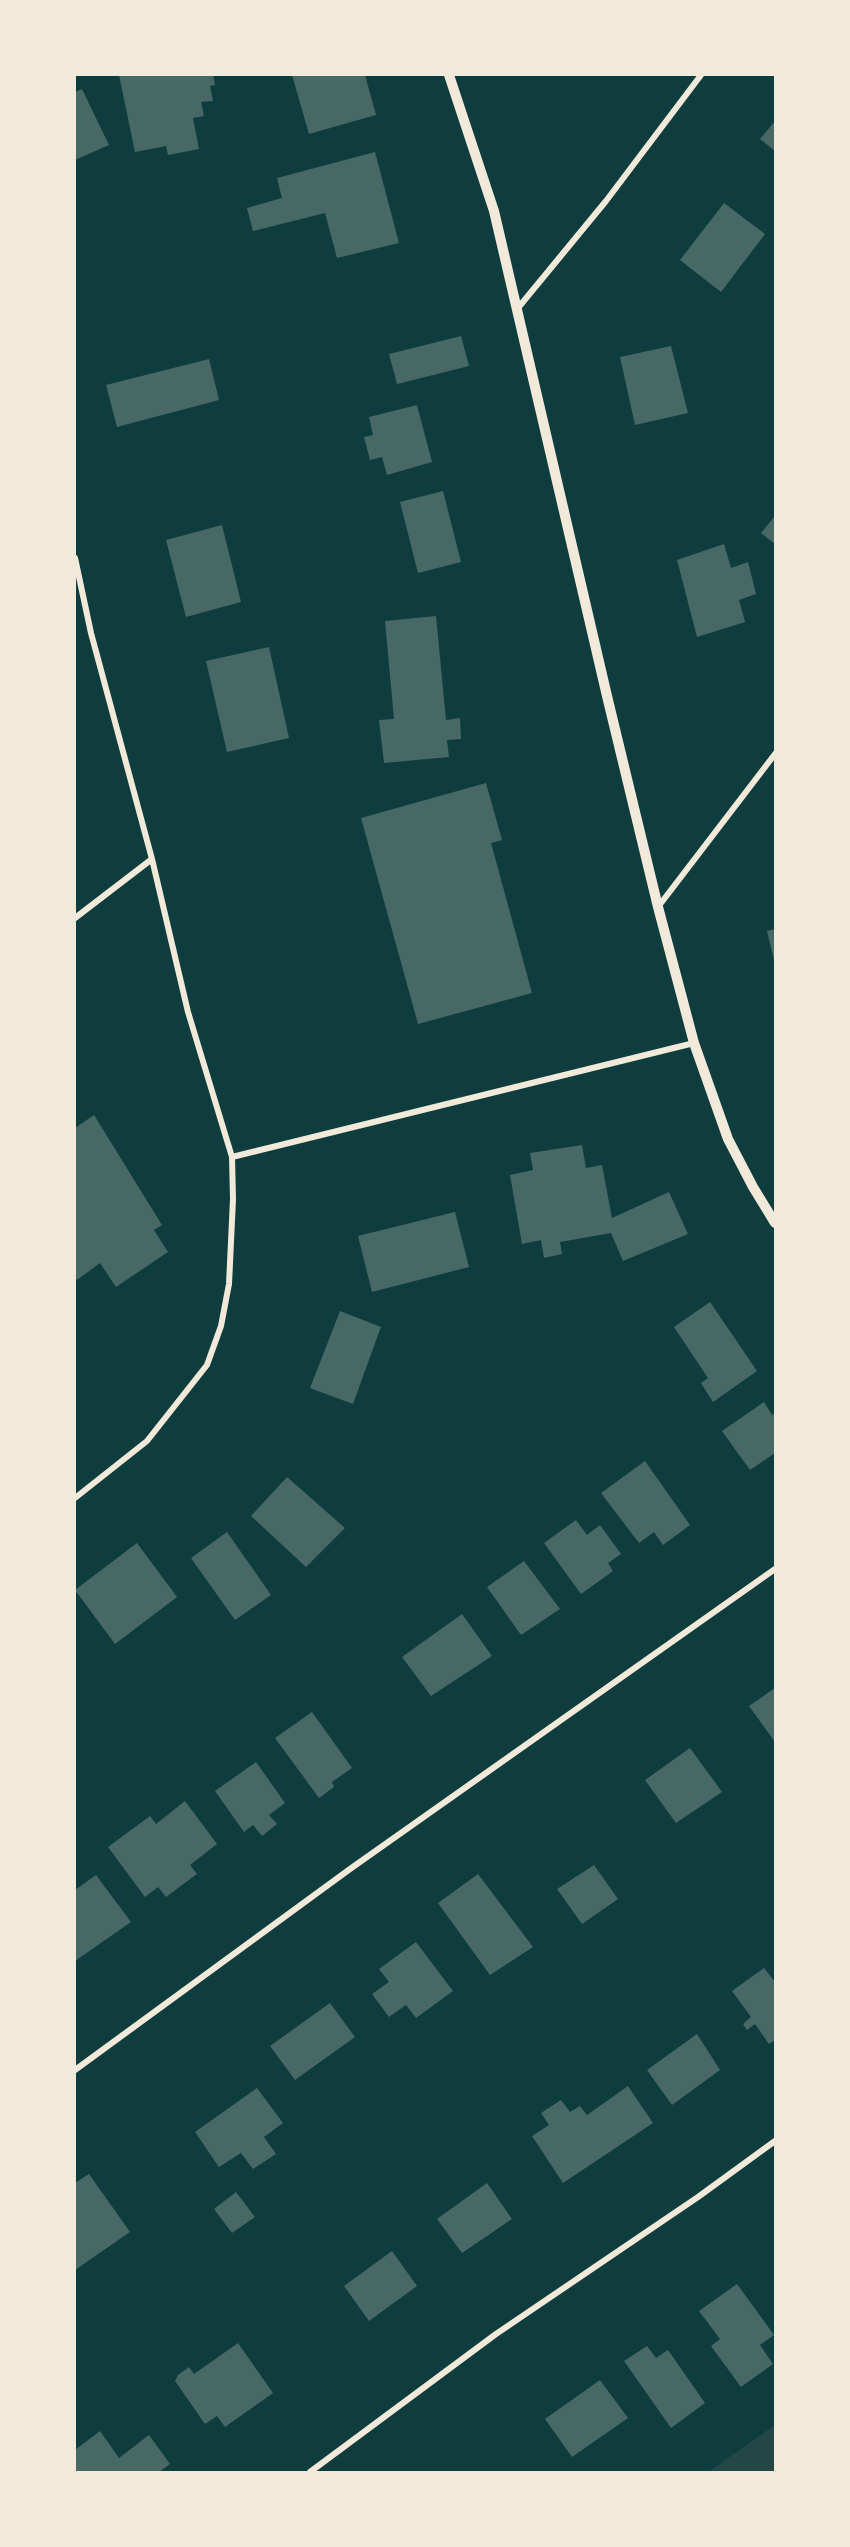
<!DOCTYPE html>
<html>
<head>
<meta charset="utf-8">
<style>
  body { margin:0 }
  #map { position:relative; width:850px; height:2547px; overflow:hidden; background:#0f3d3e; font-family:"Noto Sans",sans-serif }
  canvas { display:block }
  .frame { position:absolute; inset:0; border:76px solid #f1e9da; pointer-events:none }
</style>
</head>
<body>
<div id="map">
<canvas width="850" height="2547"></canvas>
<div class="frame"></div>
</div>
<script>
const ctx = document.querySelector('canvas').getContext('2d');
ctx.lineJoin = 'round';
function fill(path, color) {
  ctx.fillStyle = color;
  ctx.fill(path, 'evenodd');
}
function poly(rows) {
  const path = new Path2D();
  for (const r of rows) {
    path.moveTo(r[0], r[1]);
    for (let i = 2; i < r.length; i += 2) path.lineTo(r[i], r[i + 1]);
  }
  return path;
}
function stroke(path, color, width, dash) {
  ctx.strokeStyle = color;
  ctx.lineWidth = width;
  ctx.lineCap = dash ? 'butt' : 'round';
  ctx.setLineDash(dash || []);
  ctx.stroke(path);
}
fill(poly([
  [775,2425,775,2472,708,2472]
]), '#244646');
fill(poly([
  [119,75,213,75,215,85,210,86,213,101,201,102,204,116,193,118,199,149,168,155,166,146,135,152],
  [292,75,365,75,376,115,309,134],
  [82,89,109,145,75,160,75,92],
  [775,121,775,151,760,139],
  [375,152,399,243,337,258,325,213,253,231,247,208,282,198,277,178],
  [724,203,765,234,721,292,680,260],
  [461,336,469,366,397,384,389,354],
  [671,346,688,413,635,425,620,357],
  [209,359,219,400,117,427,106,385],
  [417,405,432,462,387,475,382,457,370,460,364,437,373,435,369,417],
  [443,491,461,562,418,573,400,502],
  [775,516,775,544,761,533],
  [222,525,241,602,186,617,166,540],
  [724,544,731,568,748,562,756,594,739,600,745,622,697,637,677,560],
  [436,616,446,720,460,718,461,739,447,740,449,757,384,763,379,720,394,719,385,621],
  [269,647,289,738,227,752,206,661],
  [486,783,502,840,491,843,532,993,418,1024,361,818],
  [775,929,775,960,774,960,767,931],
  [94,1115,162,1225,154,1230,168,1252,116,1287,100,1263,77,1280,75,1276,75,1128],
  [582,1145,586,1168,602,1165,612,1218,669,1192,688,1234,623,1261,611,1233,560,1242,562,1254,544,1258,541,1240,522,1244,510,1175,533,1170,530,1153],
  [455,1212,469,1267,372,1292,358,1236],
  [710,1302,757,1371,713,1402,701,1383,708,1378,674,1327],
  [340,1311,381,1327,353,1404,310,1388],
  [764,1402,772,1415,775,1413,775,1453,750,1470,722,1431],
  [645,1461,690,1525,663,1545,654,1532,639,1543,601,1493],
  [287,1477,345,1528,306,1567,251,1516],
  [576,1520,587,1535,600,1525,621,1554,608,1563,613,1571,581,1594,544,1543],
  [227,1532,271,1595,235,1620,191,1558],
  [137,1543,177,1597,115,1644,75,1590],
  [524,1561,560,1609,521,1635,487,1587],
  [462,1614,492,1656,431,1696,402,1657],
  [775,1688,775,1742,749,1706],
  [312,1712,352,1768,332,1782,334,1787,319,1798,275,1738],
  [690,1748,722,1792,676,1823,645,1780],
  [256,1762,285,1803,269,1815,277,1824,262,1836,253,1825,244,1832,215,1791],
  [185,1801,217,1844,190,1865,197,1874,166,1897,158,1887,145,1897,108,1847,150,1816,156,1824],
  [594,1865,618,1899,582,1924,557,1889],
  [478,1874,533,1947,490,1975,438,1903],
  [96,1875,131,1922,75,1961,75,1890],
  [416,1942,453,1991,416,2018,406,2005,389,2017,372,1994,389,1982,379,1969],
  [764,1968,775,1982,775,2040,769,2044,755,2024,747,2030,743,2024,751,2017,732,1991],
  [330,2003,355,2037,295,2080,270,2046],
  [697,2034,720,2070,672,2105,647,2070],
  [628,2086,653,2123,563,2183,532,2136,549,2125,541,2113,561,2100,570,2112,580,2106,587,2115],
  [257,2088,283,2123,264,2137,276,2154,253,2169,241,2153,219,2167,195,2132],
  [89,2174,130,2232,75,2270,75,2183],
  [487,2183,512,2219,462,2253,437,2219],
  [236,2192,255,2217,232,2233,214,2209],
  [392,2251,417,2286,369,2321,344,2286],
  [737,2284,774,2335,760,2345,773,2364,741,2387,711,2346,720,2339,699,2311],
  [238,2343,273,2393,225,2427,217,2416,205,2424,175,2381,178,2375,189,2367,194,2374],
  [647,2346,656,2358,668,2350,705,2403,671,2428,624,2361],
  [600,2380,628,2418,572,2457,545,2419],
  [100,2431,119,2458,149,2435,170,2464,159,2472,75,2472,75,2450]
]), '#486865');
stroke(poly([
  [518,308,606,201,701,75],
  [75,558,91,633,152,859,188,1012,232,1157,233,1199,229,1284,221,1326,207,1365,147,1441,75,1498],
  [658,907,775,754],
  [75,918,152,859],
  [232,1157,694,1043],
  [75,2070,350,1869,775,1569],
  [310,2472,496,2334,698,2197,775,2141]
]), '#f1e9da', 6);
stroke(poly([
  [449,75,494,211,607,696,658,907,694,1043,728,1139,753,1187,775,1223]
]), '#f1e9da', 10);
</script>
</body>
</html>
